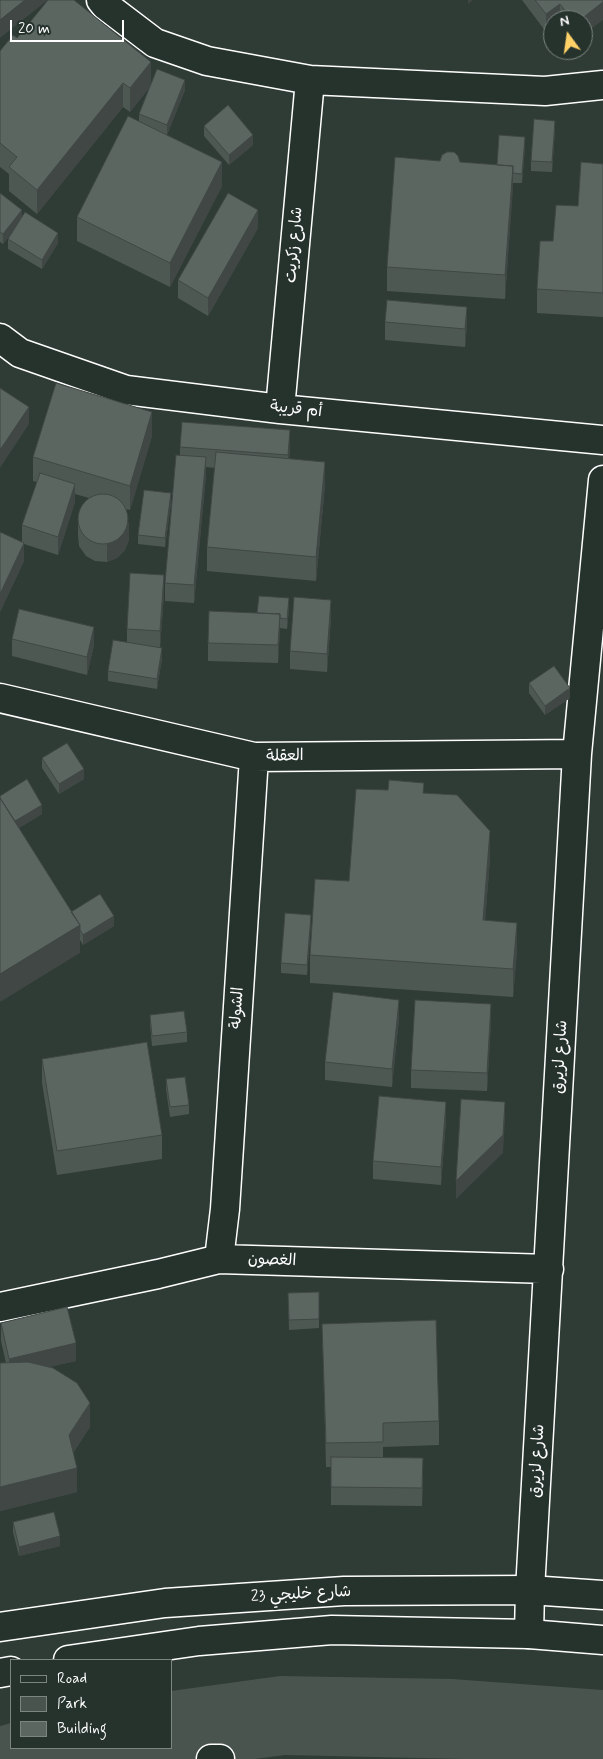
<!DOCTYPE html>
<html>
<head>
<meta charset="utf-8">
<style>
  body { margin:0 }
  #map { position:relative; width:603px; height:1759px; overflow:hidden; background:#2f3b35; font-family:Mynerve,sans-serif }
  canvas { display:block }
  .legend { position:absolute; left:10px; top:1659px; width:162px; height:90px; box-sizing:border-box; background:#26332d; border:1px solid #7d8581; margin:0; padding:6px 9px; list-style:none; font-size:15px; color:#fff }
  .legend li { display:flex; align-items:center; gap:10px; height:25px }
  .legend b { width:25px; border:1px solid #7d8581 }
  .north { position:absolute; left:543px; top:10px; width:50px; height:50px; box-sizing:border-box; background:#26332d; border:1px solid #7d8581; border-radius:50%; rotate:346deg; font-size:14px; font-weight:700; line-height:20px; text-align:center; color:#fff }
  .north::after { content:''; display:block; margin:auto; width:18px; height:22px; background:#ffd166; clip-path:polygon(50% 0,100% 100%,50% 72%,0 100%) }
  .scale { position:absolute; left:10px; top:20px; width:114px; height:22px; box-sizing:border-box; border:2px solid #fff; border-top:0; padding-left:6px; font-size:15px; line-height:18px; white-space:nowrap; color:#fff; -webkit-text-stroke:4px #26332d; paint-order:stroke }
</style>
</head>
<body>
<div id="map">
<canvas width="603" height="1759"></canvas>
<ul class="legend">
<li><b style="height:6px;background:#26332d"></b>Road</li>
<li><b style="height:14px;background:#4a544f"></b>Park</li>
<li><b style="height:14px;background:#5b6661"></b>Building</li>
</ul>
<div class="north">N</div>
<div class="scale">20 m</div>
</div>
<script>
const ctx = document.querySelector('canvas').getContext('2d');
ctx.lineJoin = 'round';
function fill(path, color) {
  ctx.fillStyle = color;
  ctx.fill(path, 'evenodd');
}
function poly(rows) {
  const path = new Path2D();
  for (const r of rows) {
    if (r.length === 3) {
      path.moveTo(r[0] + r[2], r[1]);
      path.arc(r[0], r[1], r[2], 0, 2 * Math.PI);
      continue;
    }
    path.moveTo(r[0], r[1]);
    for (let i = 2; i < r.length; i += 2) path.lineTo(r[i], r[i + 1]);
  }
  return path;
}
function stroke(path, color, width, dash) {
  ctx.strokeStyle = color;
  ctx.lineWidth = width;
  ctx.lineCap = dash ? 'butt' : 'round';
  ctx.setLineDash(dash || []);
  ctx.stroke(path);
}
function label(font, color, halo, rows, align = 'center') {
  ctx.font = font + ' Mynerve,"Playpen Sans Arabic",sans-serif';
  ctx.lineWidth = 4;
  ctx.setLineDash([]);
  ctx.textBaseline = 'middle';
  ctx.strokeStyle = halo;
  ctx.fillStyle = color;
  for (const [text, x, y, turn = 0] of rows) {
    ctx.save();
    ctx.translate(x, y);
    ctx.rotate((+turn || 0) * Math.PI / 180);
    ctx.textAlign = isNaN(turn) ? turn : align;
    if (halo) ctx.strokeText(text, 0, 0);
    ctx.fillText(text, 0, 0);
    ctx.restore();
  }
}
fill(poly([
  [280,1676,452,1679,603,1690,603,1759,465,1759,285,1755,255,1759,0,1759,0,1726,11,1723,11,1748,171,1748,171,1691]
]), '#4a544f');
const minor = poly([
  [101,0,105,5,155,43,207,61,310,80,545,91,603,85],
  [0,338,20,353,126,390,280,409,603,440],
  [280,409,310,80],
  [0,698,254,757,577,754],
  [219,1259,225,1209,254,757],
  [0,1307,158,1274,219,1259,549,1269],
  [529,1634,530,1590,577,754,603,480],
  [211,1759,220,1759]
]);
const major = poly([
  [0,1627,165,1603,344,1591,530,1590,603,1595],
  [68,1660,199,1641,332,1630,529,1634,603,1640],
  [0,1673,11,1671]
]);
stroke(minor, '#fff', 31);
stroke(major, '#fff', 31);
stroke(minor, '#26332d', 28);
stroke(major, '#26332d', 28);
fill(poly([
  [522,0,603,0,583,20,553,20,546,32],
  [17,38,151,83,185,90,167,135,222,186,170,287,77,241,77,217,139,121,139,114,149,88,130,112,123,107,37,214,9,191,9,174,0,167,0,51],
  [204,126,253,145,229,165,204,136],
  [555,130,552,172,531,171,531,161],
  [525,147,522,183,513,183,505,299,387,291,387,267,440,161,497,165],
  [603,164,603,317,537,313,537,289,553,241,578,206],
  [0,193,22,217,58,243,42,269,8,249,8,239,11,234,3,244,0,242],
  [258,228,208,316,178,298,178,280],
  [385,322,467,325,465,347,385,340],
  [152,436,130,510,126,509,129,540,125,550,117,558,107,562,95,561,86,556,79,546,78,535,78,517,89,498,75,494,75,502,58,555,24,544,24,561,0,612,0,532,22,542,22,525,37,482,33,481,33,457],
  [180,447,290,448,289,458,325,485,316,581,207,571,207,547,215,468,206,467,206,475,194,603,165,601,165,583,180,455],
  [171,503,165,547,138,544,138,535],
  [164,593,160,648,162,658,157,689,108,681,108,671,127,643,127,629],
  [289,608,287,629,280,628,278,663,208,661,208,643,257,613],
  [331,618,327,672,290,669,290,651],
  [12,639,94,645,87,675,12,656],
  [529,683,570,698,545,715,529,693],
  [42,758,84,779,59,794,42,768],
  [424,793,490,859,485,920,517,950,513,997,310,983,310,955,349,881],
  [0,796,42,814,19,828,71,912,114,926,83,945,80,940,80,953],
  [311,924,307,975,281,973,281,963],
  [150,1015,187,1032,187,1042,152,1046,150,1025],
  [399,1018,392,1087,325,1080,325,1062],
  [491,1022,487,1091,411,1088,411,1070],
  [42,1059,162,1135,162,1159,57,1175,42,1083],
  [166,1079,189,1105,189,1114,170,1117,166,1089],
  [446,1120,441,1185,373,1179,373,1161],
  [319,1292,319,1328,289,1330,288,1293],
  [1,1323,76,1361,48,1367,90,1427,73,1453,77,1492,0,1511,0,1363,6,1363,1,1341],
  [322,1324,439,1421,439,1445,383,1447,383,1458,423,1476,422,1506,331,1505,331,1467,326,1467],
  [13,1522,60,1546,19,1556,13,1532]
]), '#4e5853');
fill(poly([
  [25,0,48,0,0,38,0,20],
  [468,0,473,0,468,4],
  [603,2,603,20,583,35,583,20,580,20],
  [560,4,560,20,553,20,553,27,546,32,546,14],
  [151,62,151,86,130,112,130,88],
  [185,80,185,90,167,135,167,125],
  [123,83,123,107,37,214,37,190],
  [555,121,555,130,552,172,552,162],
  [253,135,253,145,229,165,229,155],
  [525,137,525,147,522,183,522,174],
  [222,162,222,186,170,287,170,263],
  [513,166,513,190,505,299,505,275],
  [22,210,22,220,3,244,3,234],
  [258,210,258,228,208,316,208,298],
  [58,233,58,243,42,269,42,260],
  [467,307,467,325,465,347,465,329],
  [29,407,29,424,0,468,0,450],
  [152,412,152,436,130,510,130,486],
  [290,430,290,448,288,473,288,455],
  [206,457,206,475,194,603,194,585],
  [325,462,325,485,316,581,316,557],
  [75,484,75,502,58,555,58,537],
  [171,493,171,503,165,547,165,538],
  [129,522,129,540,125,550,117,558,107,562,107,544],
  [24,543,24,561,0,612,0,594],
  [164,575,164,593,160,649,160,631],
  [289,598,289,608,287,629,287,619],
  [331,600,331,618,327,672,327,654],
  [280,614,280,632,278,663,278,645],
  [94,627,94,645,87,675,87,657],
  [162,648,162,658,157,689,157,679],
  [570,688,570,698,545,715,545,706],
  [84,769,84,779,59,794,59,784],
  [42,805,42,814,11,833,11,823],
  [490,831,490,859,483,948,483,920],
  [311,915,311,924,307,975,307,965],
  [114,916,114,926,83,945,83,935],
  [517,923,517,950,513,997,513,969],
  [80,925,80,953,0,1002,0,974],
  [399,1000,399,1018,392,1087,392,1069],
  [491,1004,491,1022,487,1091,487,1073],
  [446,1102,446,1120,441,1185,441,1167],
  [505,1102,505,1120,503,1153,456,1199,456,1181],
  [76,1343,76,1361,9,1377,9,1359],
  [90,1403,90,1427,69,1459,69,1435],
  [77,1468,77,1492,0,1511,0,1487],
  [60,1536,60,1546,19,1556,19,1547]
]), '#404744');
const building = poly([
  [0,0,25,0,0,20,0,0],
  [48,0,74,0,151,62,130,88,123,83,37,190,9,167,17,157,0,143,0,51,13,35,17,38,48,0],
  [535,0,603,0,603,2,580,20,572,20,560,4,546,14,535,0],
  [157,69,185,80,167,125,139,114,157,69],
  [228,105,253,135,229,155,204,126,228,105],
  [128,116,222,162,170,263,77,217,128,116],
  [534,119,555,121,552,162,531,161,534,119],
  [499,135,525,137,522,174,513,173,513,166,497,165,499,135],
  [447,152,454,152,458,156,460,162,513,166,505,275,387,267,395,157,440,161,442,155,447,152],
  [581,162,603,164,603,293,537,289,540,241,553,241,556,205,578,206,581,162],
  [0,193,22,210,3,234,0,232,0,193],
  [228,193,258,210,208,298,178,280,228,193],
  [25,212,58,233,42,260,8,239,25,212],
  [387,300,467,307,465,329,385,322,387,300],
  [56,383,152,412,130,486,33,457,56,383],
  [0,388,29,407,0,450,0,388],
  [182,422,290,430,288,455,180,447,182,422],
  [216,452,325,462,316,557,207,547,216,452],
  [176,455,206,457,194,585,165,583,176,455],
  [40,473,75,484,58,537,22,525,40,473],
  [144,490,171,493,165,538,138,535,144,490],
  [103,519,25],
  [0,532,24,543,0,594,0,532],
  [130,573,164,575,160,631,127,629,130,573],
  [259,596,289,598,287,619,280,618,280,614,257,613,259,596],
  [294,597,331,600,327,654,290,651,294,597],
  [19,609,94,627,87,657,12,639,19,609],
  [209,611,280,614,278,645,208,643,209,611],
  [113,640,162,648,157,679,108,671,113,640],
  [554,666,570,688,545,706,529,683,554,666],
  [67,743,84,769,59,784,42,758,67,743],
  [27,779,42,805,15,821,0,798,0,796,27,779],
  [389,780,424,783,423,793,457,795,490,831,483,920,517,923,513,969,310,955,315,879,349,881,356,789,388,790,389,780],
  [0,798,80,925,0,974,0,798],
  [100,894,114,916,83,935,80,930,80,925,71,912,100,894],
  [285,913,311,915,307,965,281,963,285,913],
  [333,992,399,1000,392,1069,325,1062,333,992],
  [415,1000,491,1004,487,1073,411,1070,415,1000],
  [184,1011,187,1032,152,1036,150,1015,184,1011],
  [147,1042,162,1135,57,1151,42,1059,147,1042],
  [185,1077,189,1105,170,1107,166,1079,185,1077],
  [379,1096,446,1102,441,1167,373,1161,379,1096],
  [461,1099,505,1102,503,1135,456,1181,461,1099],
  [319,1292,319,1319,289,1320,288,1293,319,1292],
  [67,1307,76,1343,9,1359,1,1323,67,1307],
  [436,1320,439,1421,383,1423,383,1442,326,1443,322,1324,436,1320],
  [28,1362,53,1368,77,1383,90,1403,69,1435,77,1468,0,1487,0,1363,28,1362],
  [331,1457,423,1458,422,1488,331,1487,331,1457],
  [54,1512,60,1536,19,1547,13,1522,54,1512]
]);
fill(building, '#5b6661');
stroke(building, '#404744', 1);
label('16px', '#fff', '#26332d', [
  ["شارع زكريت",295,245,-85],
  ["أم قريبة",296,410,6],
  ["العقلة",285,757,-1],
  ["الشولة",238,1008,-86],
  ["شارع لزيرق",561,1057,-87],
  ["الغصون",272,1261,2],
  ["شارع لزيرق",538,1461,-87],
  ["شارع خليجي 23",301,1595,-3]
]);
</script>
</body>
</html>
